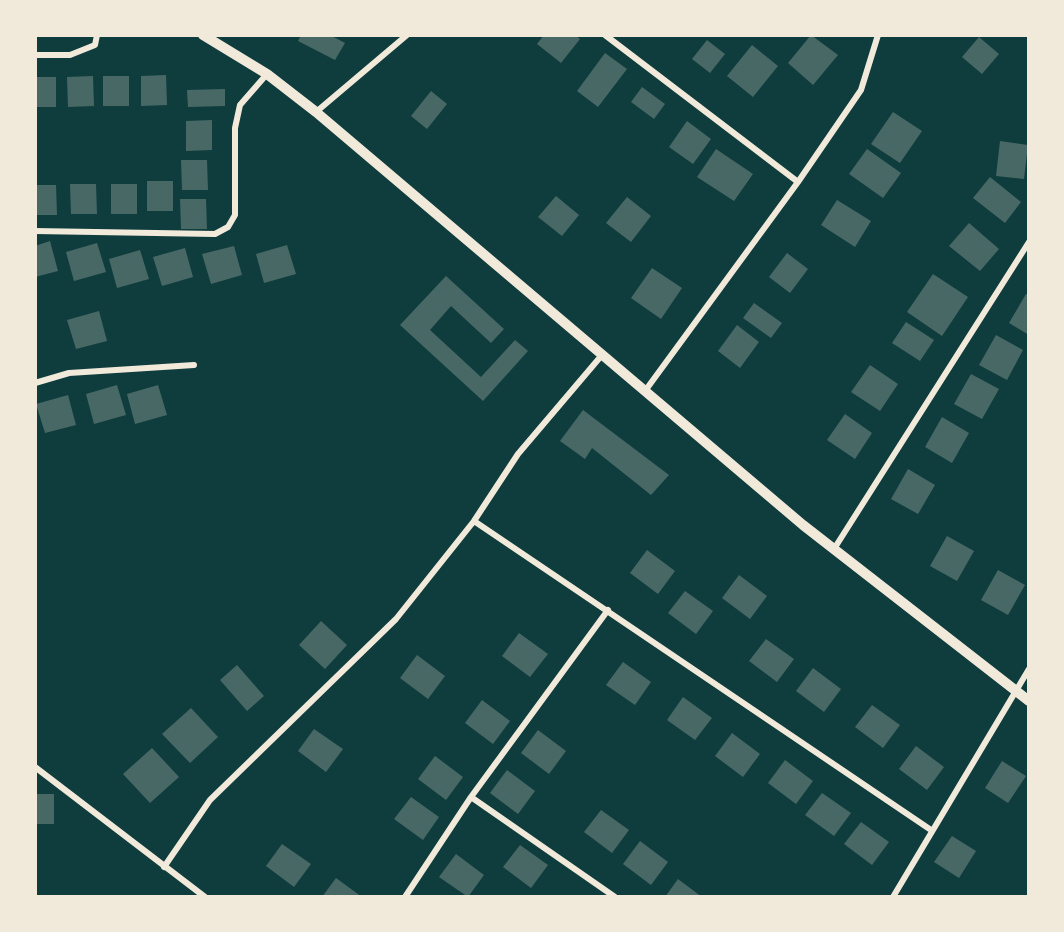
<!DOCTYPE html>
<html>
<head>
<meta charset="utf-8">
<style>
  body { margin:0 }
  #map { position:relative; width:1064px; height:932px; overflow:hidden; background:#0f3d3e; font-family:"PT Sans Narrow",sans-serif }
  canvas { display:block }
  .frame { position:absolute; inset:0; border:37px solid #f1e9da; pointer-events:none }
</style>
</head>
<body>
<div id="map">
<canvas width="1064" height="932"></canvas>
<div class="frame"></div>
</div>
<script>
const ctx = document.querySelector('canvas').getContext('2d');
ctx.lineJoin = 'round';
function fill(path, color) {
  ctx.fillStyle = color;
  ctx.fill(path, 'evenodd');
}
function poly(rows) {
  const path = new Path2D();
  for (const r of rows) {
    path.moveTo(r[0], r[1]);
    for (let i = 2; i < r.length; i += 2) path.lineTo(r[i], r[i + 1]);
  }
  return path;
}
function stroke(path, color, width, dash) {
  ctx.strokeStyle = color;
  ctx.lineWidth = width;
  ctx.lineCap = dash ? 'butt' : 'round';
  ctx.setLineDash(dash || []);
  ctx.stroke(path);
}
fill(poly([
  [301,35,330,35,345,43,335,60,298,41],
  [544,35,575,35,580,39,561,63,537,44],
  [811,35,838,55,813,85,788,63],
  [979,37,999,54,982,74,962,57],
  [707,40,725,54,710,73,692,59],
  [752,45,778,66,753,97,727,76],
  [605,53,627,69,598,107,577,91],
  [166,75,167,105,141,106,141,76],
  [93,76,94,106,68,107,67,77],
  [103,76,129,76,129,106,103,106],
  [35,77,56,77,56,107,35,107],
  [642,87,665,104,654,119,631,102],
  [225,89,225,106,188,107,187,90],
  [431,91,447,104,427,129,411,116],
  [893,112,922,131,900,163,871,144],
  [212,120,212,150,186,151,186,121],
  [687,121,711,139,693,164,669,147],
  [1000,141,1028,145,1024,179,996,176],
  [716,149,753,174,734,201,697,177],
  [867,149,901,173,883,198,849,174],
  [181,160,207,160,208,190,182,190],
  [990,177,1021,202,1005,223,973,198],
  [147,181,173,181,173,211,147,211],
  [70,184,96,184,97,214,71,214],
  [111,184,137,184,137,214,111,214],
  [35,185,56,185,57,215,35,215],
  [556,196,579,215,562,236,538,217],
  [627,197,651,216,631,242,606,223],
  [180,199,206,199,207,229,181,229],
  [837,200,871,221,855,247,821,225],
  [969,223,999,249,980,271,949,246],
  [50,241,58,271,35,277,35,246],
  [97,243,106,272,74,281,66,252],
  [287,245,296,274,264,283,256,254],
  [234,246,242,275,211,284,202,254],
  [185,248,193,277,162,286,153,257],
  [140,250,149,279,117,288,109,259],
  [787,253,808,269,790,293,769,277],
  [652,268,682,288,661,319,631,298],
  [933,274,968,297,942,336,907,312],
  [446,276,504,329,491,343,451,306,430,330,481,377,515,340,528,351,483,401,400,325],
  [1026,294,1029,295,1029,335,1009,323],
  [754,303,782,323,771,338,743,318],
  [99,311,107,341,76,349,67,320],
  [906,322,934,340,920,361,892,343],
  [737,325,759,342,740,368,718,351],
  [996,335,1023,350,1007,380,979,365],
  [870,365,898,384,880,411,851,392],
  [971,374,999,389,982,419,954,404],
  [117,385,126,415,94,424,86,394],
  [158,385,167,415,135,424,127,394],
  [68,395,76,425,45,433,36,404],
  [583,410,669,475,651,495,592,448,585,459,560,441],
  [845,414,872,433,855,459,827,440],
  [942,417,969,433,952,463,925,447],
  [908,469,935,485,918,514,891,499],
  [947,536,974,551,957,581,930,566],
  [647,550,675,571,658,594,630,573],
  [998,570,1025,585,1008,615,981,600],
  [739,575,767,596,750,619,722,598],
  [685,591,713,611,696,634,668,613],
  [321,621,347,645,325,669,299,645],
  [519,633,548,654,530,677,502,656],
  [766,639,794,659,777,682,749,661],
  [417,655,445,676,428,699,400,678],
  [623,662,651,682,635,705,606,685],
  [237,665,264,696,247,711,220,680],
  [813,668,841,689,824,712,796,691],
  [683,697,712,718,695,740,667,720],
  [482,700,510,721,493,744,465,723],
  [872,705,900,725,883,748,855,727],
  [191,708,218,737,190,763,162,734],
  [314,729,343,749,326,772,298,751],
  [538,730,566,751,549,774,521,753],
  [732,733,760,754,743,777,715,756],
  [916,746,944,767,927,790,899,769],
  [152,748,179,777,150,803,123,774],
  [435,756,463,777,446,800,418,779],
  [785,760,813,781,796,804,768,783],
  [1002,761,1026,776,1008,803,985,788],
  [507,770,535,791,518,814,490,793],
  [822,793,851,813,834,836,805,815],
  [35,794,54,794,54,824,35,824],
  [411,797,439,817,423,840,394,819],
  [601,810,629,830,612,853,584,832],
  [861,822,889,842,872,865,844,844],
  [952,836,976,851,959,878,934,862],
  [640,841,668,862,651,885,623,864],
  [282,844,311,864,294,887,266,866],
  [520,845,548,865,531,888,503,867],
  [456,854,484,875,468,897,439,877],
  [336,878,362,897,322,897],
  [678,879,702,897,665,897]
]), '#486865');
stroke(poly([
  [605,35,798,182],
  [35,55,70,55,95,45,97,35],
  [316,112,407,35],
  [35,231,215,234,228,227,235,215,235,128,240,105,267,74],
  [35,383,69,373,194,365],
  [645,391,798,182,861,90,878,35],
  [474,521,931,830],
  [834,549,1029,242],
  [35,767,205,897],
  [471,797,615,897],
  [164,867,210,800,396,619,474,521,518,454,602,355],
  [405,897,471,797,608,610],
  [893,897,1029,669]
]), '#f1e9da', 6);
stroke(poly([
  [203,35,267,74,316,112,803,525,1029,701]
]), '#f1e9da', 10);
</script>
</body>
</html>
